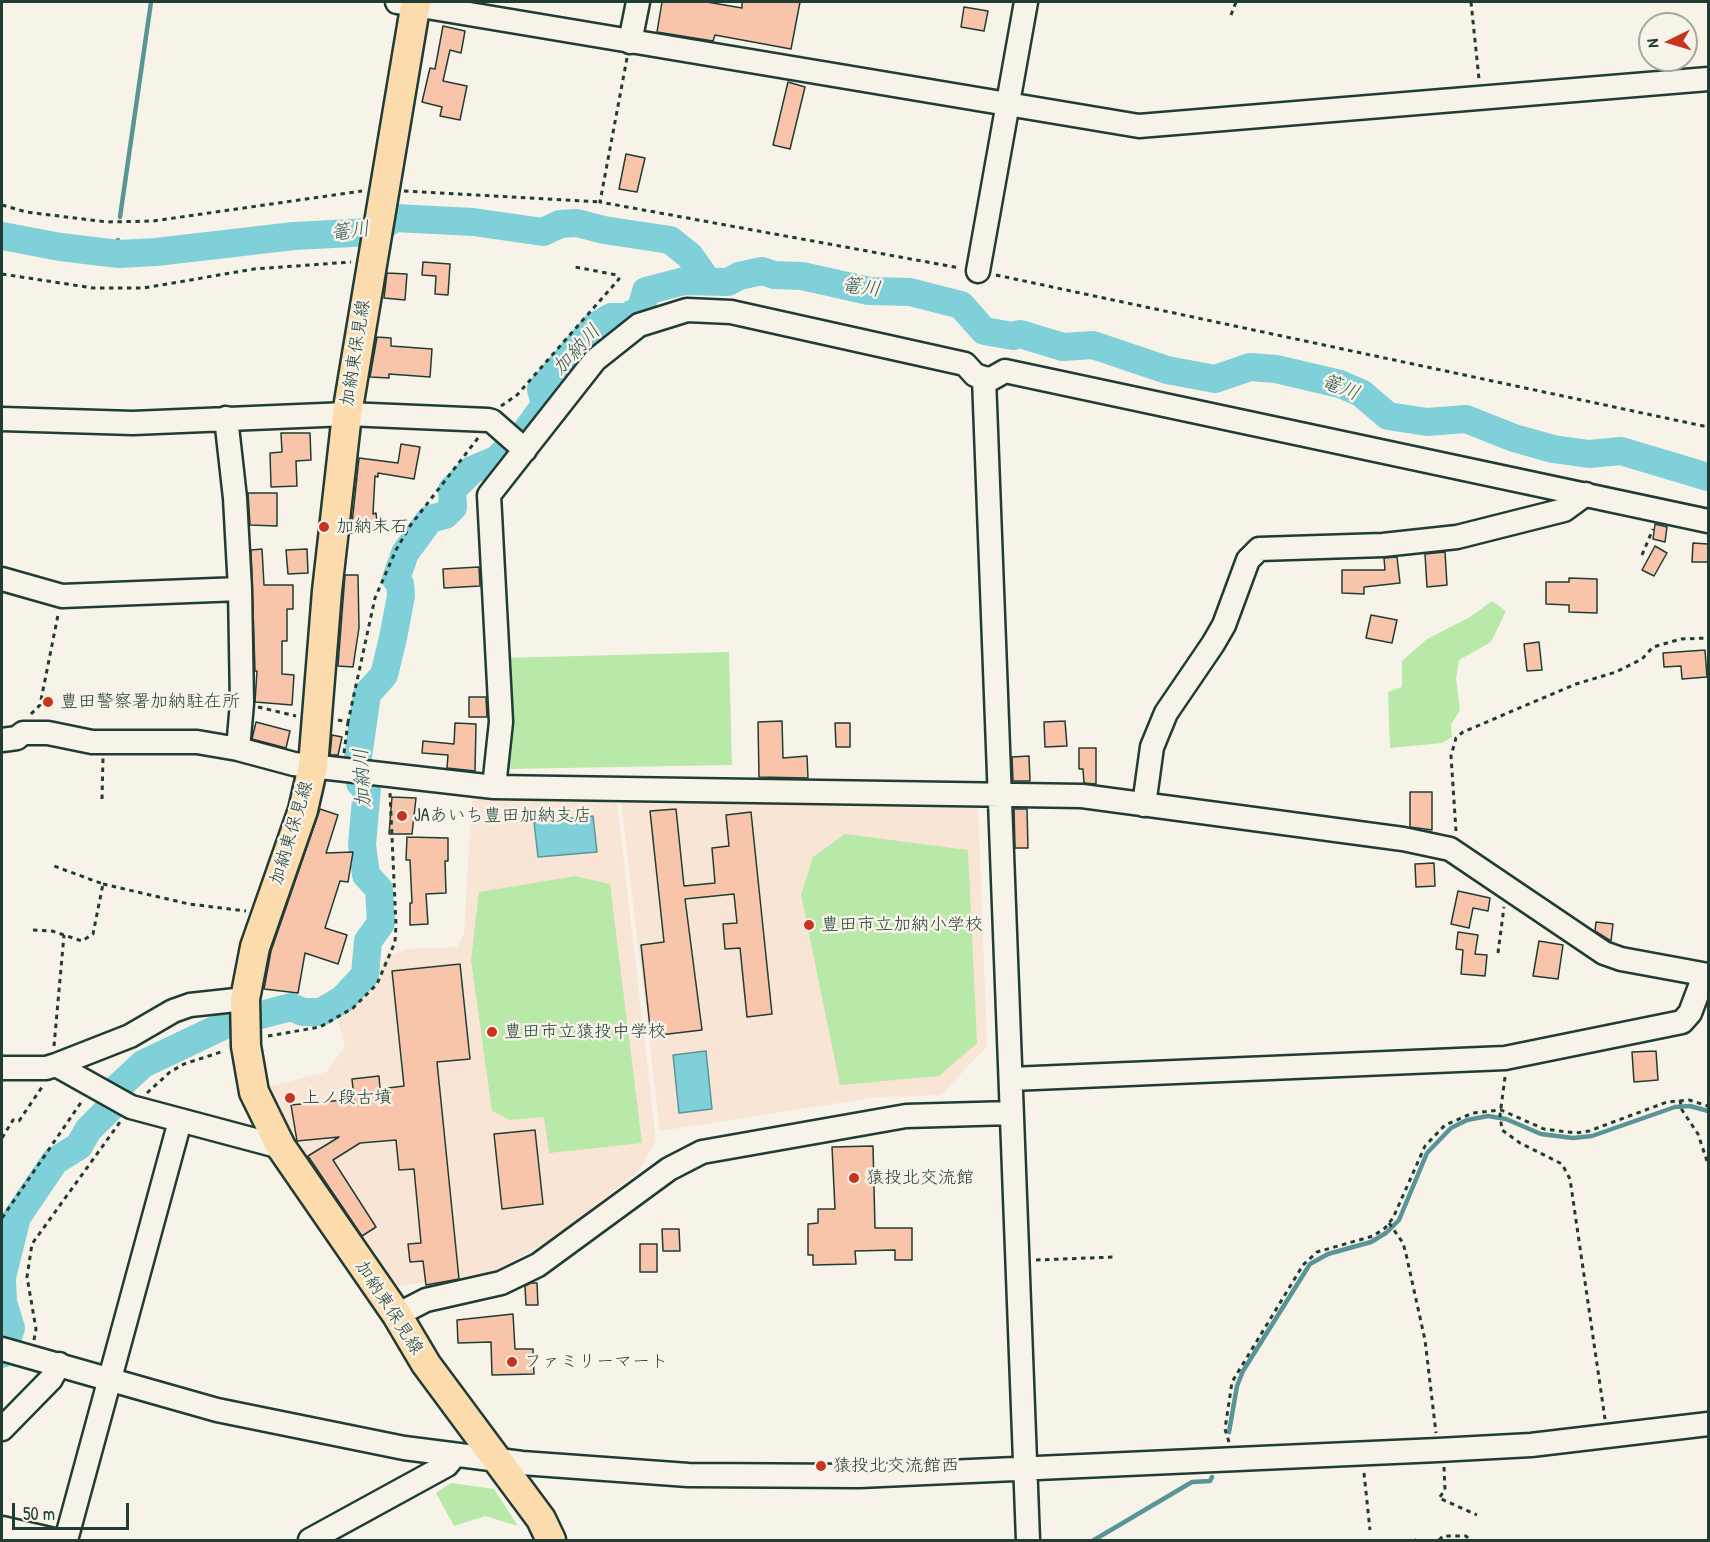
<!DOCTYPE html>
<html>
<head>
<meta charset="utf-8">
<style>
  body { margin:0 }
  #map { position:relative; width:1710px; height:1542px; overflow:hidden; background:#f7f3e8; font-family:"Patrick Hand",sans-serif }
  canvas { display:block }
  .frame { position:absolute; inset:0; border:3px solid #1f3d34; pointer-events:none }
  .north { position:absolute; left:1638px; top:12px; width:60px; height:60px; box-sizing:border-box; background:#f7f3e8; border:2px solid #a1aaa0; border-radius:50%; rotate:265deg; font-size:16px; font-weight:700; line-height:24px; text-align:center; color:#1f3d34 }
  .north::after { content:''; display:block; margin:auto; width:21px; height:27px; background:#c8321e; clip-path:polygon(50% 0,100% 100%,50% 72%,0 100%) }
  .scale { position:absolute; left:12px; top:1503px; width:117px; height:27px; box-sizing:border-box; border:3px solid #1f3d34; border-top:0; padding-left:8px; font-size:18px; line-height:21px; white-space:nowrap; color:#1f3d34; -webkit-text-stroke:4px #f7f3e8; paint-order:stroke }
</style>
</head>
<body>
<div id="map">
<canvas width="1710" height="1542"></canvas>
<div class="frame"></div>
<div class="north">N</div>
<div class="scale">50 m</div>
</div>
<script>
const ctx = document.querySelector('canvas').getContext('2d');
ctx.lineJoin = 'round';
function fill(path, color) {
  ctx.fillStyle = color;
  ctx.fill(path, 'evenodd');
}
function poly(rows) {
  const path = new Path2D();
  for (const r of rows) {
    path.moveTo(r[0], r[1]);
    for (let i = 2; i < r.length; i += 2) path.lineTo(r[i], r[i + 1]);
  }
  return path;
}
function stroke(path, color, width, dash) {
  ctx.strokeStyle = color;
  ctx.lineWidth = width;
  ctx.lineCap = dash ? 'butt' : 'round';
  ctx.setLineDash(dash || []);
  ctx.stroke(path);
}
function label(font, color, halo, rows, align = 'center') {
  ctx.font = font + ' "Patrick Hand","Klee One",sans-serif';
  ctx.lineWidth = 5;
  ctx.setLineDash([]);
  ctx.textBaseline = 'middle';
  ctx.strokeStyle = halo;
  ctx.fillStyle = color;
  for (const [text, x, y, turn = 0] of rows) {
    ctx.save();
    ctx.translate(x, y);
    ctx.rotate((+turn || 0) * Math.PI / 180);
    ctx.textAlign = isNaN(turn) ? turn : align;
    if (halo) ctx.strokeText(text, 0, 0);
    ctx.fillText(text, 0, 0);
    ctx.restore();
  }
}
fill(poly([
  [472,793,616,794,656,1140,639,1171,609,1195,561,1234,491,1273,386,1288,282,1136,263,1088,326,1072,345,1047,337,1017,360,1002,387,956,406,949,457,947,464,934],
  [620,793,978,804,987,1046,941,1095,878,1097,660,1131]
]), '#f8e5d5');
fill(poly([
  [1492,601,1506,611,1491,642,1459,660,1456,678,1460,710,1451,725,1452,737,1442,743,1390,748,1388,692,1402,687,1402,661,1427,639,1470,617],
  [729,652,732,765,505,769,503,658],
  [845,834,968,850,977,1043,939,1076,840,1085,801,895,813,857],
  [575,876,610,884,642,1143,549,1153,544,1117,510,1120,492,1111,471,960,479,892],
  [451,1483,494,1489,518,1526,485,1516,454,1526,436,1493]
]), '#b9e9a8');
const water = poly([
  [593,816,597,852,538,857,534,822,593,816],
  [706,1051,712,1109,679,1113,673,1055,706,1051]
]);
fill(water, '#7fd0d9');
stroke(water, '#599597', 1.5);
stroke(poly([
  [120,217,151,2],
  [118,240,119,254],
  [1229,1432,1237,1386,1243,1371,1310,1264,1328,1254,1371,1242,1386,1233,1399,1220,1427,1153,1451,1128,1467,1120,1488,1116,1506,1119,1541,1134,1573,1138,1592,1136,1675,1107,1690,1106,1708,1111],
  [1094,1540,1192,1482,1210,1481,1212,1477]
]), '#599597', 4.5);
stroke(poly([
  [2,236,60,247,119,254,156,252,294,236,372,232,395,218,473,222,543,232,560,224,577,223,604,230,670,240,690,256,707,280],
  [2,1277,17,1217,55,1161,79,1146,88,1130,113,1105,116,1089,143,1064,227,1024,291,1007,303,1012,321,1012,343,999,365,975,368,941,381,923,379,889,366,875,362,845,367,788,360,783,358,757,367,694,384,675,393,638,401,596,400,584,396,579,405,553,430,519,445,515,453,507,452,490,472,470,496,460,526,431,545,405,541,389,594,327,611,317,626,317,641,309,646,291,684,281,728,282,739,276,762,271,774,275,802,276,869,291,910,292,961,305,984,331,1013,336,1020,334,1063,347,1093,345,1167,370,1215,379,1250,367,1276,369,1340,384,1361,393,1388,416,1427,422,1466,419,1514,438,1553,449,1589,454,1621,451,1708,477],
  [2,1280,3,1302,11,1328,2,1354]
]), '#7fd0d9', 28);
const building = poly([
  [662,2,707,2,742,8,742,2,800,2,791,49,715,35,713,41,657,32,662,2],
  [964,7,988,11,984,31,961,27,964,7],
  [443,26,465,31,461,53,450,50,443,81,467,86,460,120,440,116,442,107,422,102,430,68,435,69,443,26],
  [788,82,805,87,790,149,773,145,788,82],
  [626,154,645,158,637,192,619,189,626,154],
  [423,262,450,264,448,295,435,294,436,276,422,275,423,262],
  [387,273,407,274,405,300,384,298,387,273],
  [377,337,391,338,391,346,432,349,430,377,389,374,389,378,370,377,377,337],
  [281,433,310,433,311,460,296,461,297,486,271,487,270,453,282,452,281,433],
  [401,444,420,447,414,479,378,473,378,477,375,476,373,514,376,513,378,531,351,533,359,458,398,463,401,444],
  [248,493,277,493,277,526,250,525,248,493],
  [1655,524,1667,527,1665,542,1653,539,1655,524],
  [1693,543,1708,544,1708,562,1692,562,1693,543],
  [1655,546,1667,553,1654,576,1642,570,1655,546],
  [262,549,264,585,293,585,293,609,287,609,287,641,282,641,282,674,294,675,292,705,255,702,257,671,255,671,251,550,262,549],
  [307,549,308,573,288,574,286,550,307,549],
  [1445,552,1447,585,1427,587,1425,554,1445,552],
  [1397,557,1400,583,1364,587,1364,594,1342,593,1342,570,1385,570,1384,558,1397,557],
  [479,567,480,586,444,588,443,569,479,567],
  [345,575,358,575,359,628,353,667,338,666,345,575],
  [1569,578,1597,579,1597,613,1569,612,1569,605,1546,604,1546,582,1569,582,1569,578],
  [1371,615,1397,620,1392,643,1366,638,1371,615],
  [1539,642,1542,670,1527,671,1524,644,1539,642],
  [1705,650,1707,677,1682,679,1681,666,1664,667,1663,653,1705,650],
  [469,697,486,697,487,717,469,717,469,697],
  [782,721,783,758,807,756,808,778,759,777,758,722,782,721],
  [1065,721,1067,746,1045,747,1044,722,1065,721],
  [256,722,290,731,286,748,252,739,256,722],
  [455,723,476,724,475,771,447,768,448,755,422,753,423,741,454,744,455,723],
  [835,723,850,723,850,747,836,747,835,723],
  [332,735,342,737,338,755,330,755,332,735],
  [1079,748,1096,748,1096,784,1084,783,1083,769,1079,769,1079,748],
  [1029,756,1030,781,1013,781,1012,757,1029,756],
  [1410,792,1432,792,1432,830,1410,827,1410,792],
  [392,797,416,798,412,834,389,834,392,797],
  [320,809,338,815,326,853,353,852,348,882,340,881,325,928,347,935,338,964,305,953,298,993,264,989,271,951,320,809],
  [676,809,684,886,715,883,712,848,729,846,726,815,751,812,772,1014,747,1017,740,948,725,949,723,924,737,923,734,894,685,899,702,1030,651,1036,641,945,664,942,650,811,676,809],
  [1014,809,1027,809,1028,848,1015,848,1014,809],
  [407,837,448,838,448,861,445,861,446,893,426,894,428,924,410,925,410,903,412,903,410,860,406,860,407,837],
  [1434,863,1435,886,1416,887,1415,864,1434,863],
  [1458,891,1490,898,1488,911,1473,908,1469,928,1451,924,1458,891],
  [1596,922,1613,924,1611,941,1595,931,1596,922],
  [1458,932,1478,935,1475,954,1487,955,1485,976,1461,974,1463,950,1456,949,1458,932],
  [1539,941,1563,945,1558,979,1533,976,1539,941],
  [460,964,470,1059,437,1062,459,1279,426,1285,423,1261,410,1262,408,1244,421,1243,414,1169,399,1170,396,1140,360,1143,333,1160,376,1227,362,1236,308,1156,339,1137,297,1141,291,1105,354,1099,352,1079,379,1076,380,1089,404,1086,392,971,460,964],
  [1656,1051,1658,1080,1634,1082,1632,1052,1656,1051],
  [535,1130,543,1204,502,1209,494,1134,535,1130],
  [873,1146,875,1228,912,1228,912,1260,895,1260,895,1250,855,1251,856,1264,813,1265,813,1255,808,1255,808,1224,818,1223,818,1209,835,1209,832,1147,873,1146],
  [662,1229,679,1229,680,1251,663,1251,662,1229],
  [640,1244,657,1244,657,1272,640,1272,640,1244],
  [531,1283,537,1283,538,1305,526,1305,525,1286,531,1283],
  [513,1314,515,1349,533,1349,534,1374,492,1375,491,1342,458,1343,457,1320,513,1314]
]);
fill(building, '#f9c5aa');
stroke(building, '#1f3d34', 1.5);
const minor = poly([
  [397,2,1139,126,1708,79],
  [630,42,638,2],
  [978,271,1026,2],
  [984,378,1028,1540],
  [2,419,133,423,347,414,488,420,492,421,525,450],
  [2,579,62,596,240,589,235,498,226,418],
  [2,740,17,738,23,733,48,733,92,742,197,742,238,749,294,764,494,787,1082,796,1403,839,1450,849,1604,953,1621,959,1708,975],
  [238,749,242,703,240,589],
  [494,787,501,722,489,495,595,360,639,325,687,310,731,312,965,364,975,375,984,378,991,379,1005,371,1708,521],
  [1144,805,1152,747,1166,713,1213,644,1224,625,1248,560,1259,549,1383,545,1457,537,1564,510,1586,494],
  [56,1065,131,1107,281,1147],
  [2,1068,46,1068,56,1065,130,1036,173,1011,190,1005,245,999],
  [1011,1079,1505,1058,1682,1022,1690,1013,1704,976],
  [397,1315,426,1300,501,1283,538,1265,669,1169,702,1152,906,1116,1011,1113],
  [2,1349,217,1410,404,1448,522,1463,688,1475,859,1476,1438,1450,1531,1445,1708,1424],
  [2,1429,51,1379,59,1364],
  [2,1528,54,1540],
  [66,1540,180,1121],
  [310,1540,447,1465,455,1455]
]);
const major = poly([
  [416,2,347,414,327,591,313,766,303,810,255,947,245,999,246,1046,254,1092,281,1147,397,1315,426,1364,541,1519,551,1540]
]);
stroke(minor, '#1f3d34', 27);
stroke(major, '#1f3d34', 33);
stroke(poly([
  [1471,2,1479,79],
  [1231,15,1236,2],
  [627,58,600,202,960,268],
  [404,191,600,202],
  [2,205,26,212,107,222,153,221,362,191],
  [2,274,93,288,144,288,254,269,351,262],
  [996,275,1708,427],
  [501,406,517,395,619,279,617,275,575,267],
  [1642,555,1653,529],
  [258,707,296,716],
  [31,714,40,705,58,615],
  [338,720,348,722,375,598,396,550,410,526,478,438],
  [344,753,348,722],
  [102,799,103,758],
  [1456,831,1451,756,1456,738,1463,732,1576,684,1616,672,1642,659,1653,647,1681,639,1708,638],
  [103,884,189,904,246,911],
  [33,930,52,931,82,941,93,934,103,884,54,866],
  [1498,953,1504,907],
  [268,1036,320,1027,353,1008,377,984,395,942,396,925,390,793],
  [54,1046,64,935],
  [1505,1077,1500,1115,1502,1130,1520,1143,1562,1164,1570,1179,1605,1419],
  [147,1093,170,1072,184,1064,224,1051],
  [1680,1100,1682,1110,1698,1134,1708,1164],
  [2,1138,13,1120,19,1121,42,1087],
  [2,1218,82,1101],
  [1389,1223,1403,1243,1406,1254,1425,1340,1436,1433],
  [1036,1260,1115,1257],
  [34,1340,36,1329,27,1277,32,1244,120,1122],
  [1229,1442,1225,1429,1232,1382,1303,1265,1317,1252,1373,1236,1385,1228,1393,1218,1425,1146,1445,1125,1473,1113,1501,1110,1544,1129,1576,1133,1589,1131,1667,1102,1689,1100,1708,1106],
  [1444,1467,1445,1490,1439,1498,1477,1515],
  [1364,1473,1370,1530],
  [1415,1540,1416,1540],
  [1439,1540,1443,1536,1466,1536,1470,1540]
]), '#1f3d34', 3, [4.5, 4.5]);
stroke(minor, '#f7f3e8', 22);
stroke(major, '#fcdcac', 28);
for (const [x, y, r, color] of [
  [324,527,6,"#c8321e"],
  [48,702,6,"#c8321e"],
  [402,816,6,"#c8321e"],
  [809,925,6,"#c8321e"],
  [492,1032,6,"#c8321e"],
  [290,1098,6,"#c8321e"],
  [854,1178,6,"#c8321e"],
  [512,1362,6,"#c8321e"],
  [821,1466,6,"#c8321e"]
]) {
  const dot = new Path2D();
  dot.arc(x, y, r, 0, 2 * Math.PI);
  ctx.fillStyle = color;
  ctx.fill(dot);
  stroke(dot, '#f7f3e8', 2);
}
label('18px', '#1f3d34', '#f7f3e8', [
  ["加納東保見線",356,353,-81],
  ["加納東保見線",292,833,-73],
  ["加納東保見線",389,1308,57]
]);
label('18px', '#1f3d34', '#f7f3e8', [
  ["加納末石",336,527],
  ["豊田警察署加納駐在所",60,702],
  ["JAあいち豊田加納支店",414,816],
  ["豊田市立加納小学校",821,925],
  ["豊田市立猿投中学校",504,1032],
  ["上ノ段古墳",302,1098],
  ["猿投北交流館",866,1178],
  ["ファミリーマート",524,1362],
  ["猿投北交流館西",833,1466]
], 'left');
label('italic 20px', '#325a55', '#f7f3e8', [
  ["篭川",350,232,-8],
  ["篭川",861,288,7],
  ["加納川",577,350,-47],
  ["篭川",1340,388,21],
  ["加納川",363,778,-93]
]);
</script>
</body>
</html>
